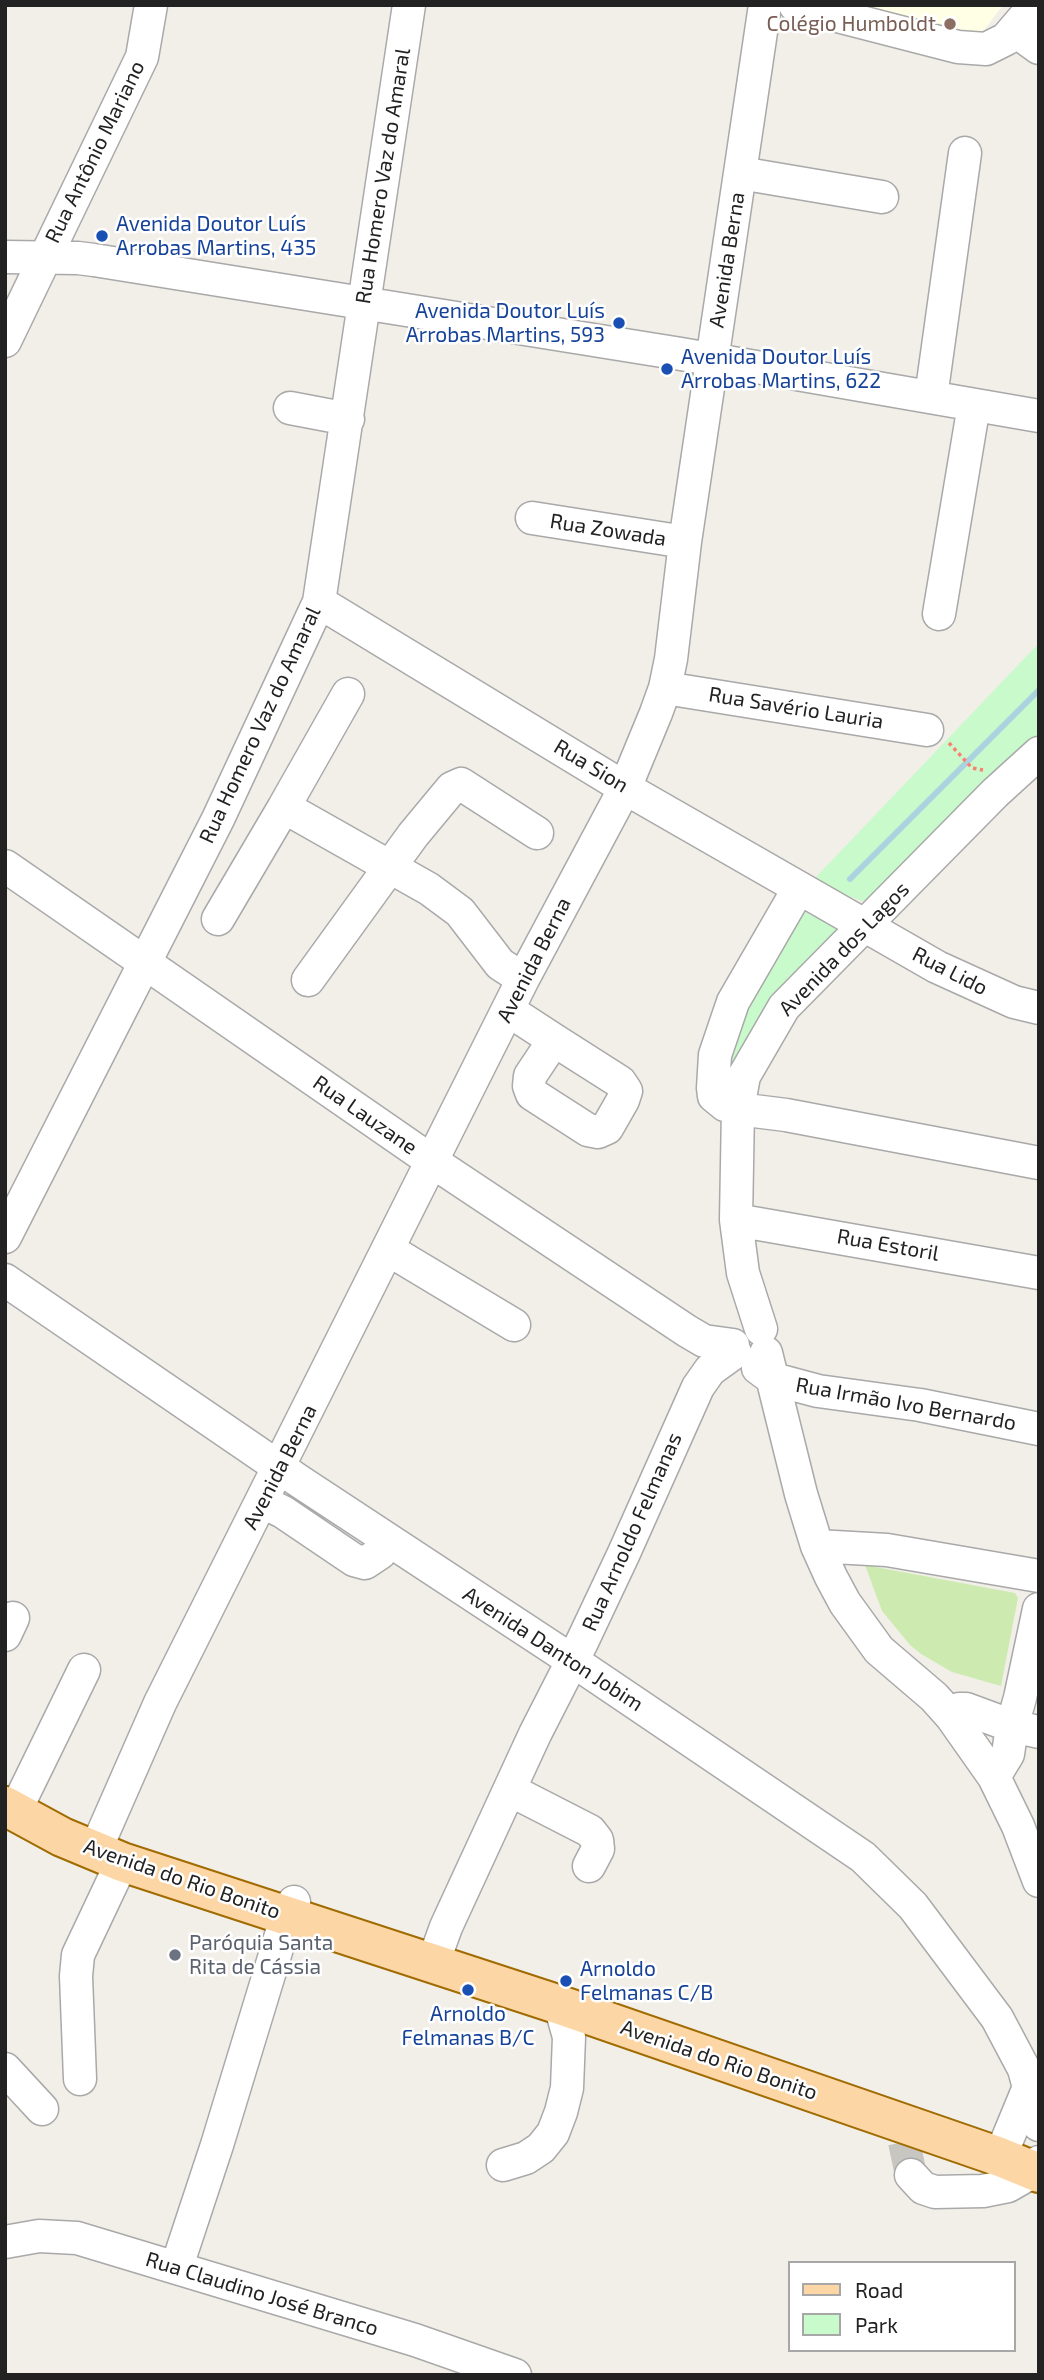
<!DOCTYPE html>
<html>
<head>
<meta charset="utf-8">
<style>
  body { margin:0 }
  #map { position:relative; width:1044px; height:2380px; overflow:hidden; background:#f2efe9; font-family:"Exo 2",sans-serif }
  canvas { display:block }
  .frame { position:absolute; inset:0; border:7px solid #222; pointer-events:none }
  .legend { position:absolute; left:788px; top:2261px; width:228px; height:91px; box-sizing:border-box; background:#fff; border:2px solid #a7a7a7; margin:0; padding:9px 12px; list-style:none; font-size:21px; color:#222 }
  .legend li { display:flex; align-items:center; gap:14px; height:35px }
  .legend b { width:35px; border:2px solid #a7a7a7 }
</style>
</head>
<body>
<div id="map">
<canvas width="1044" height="2380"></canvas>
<div class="frame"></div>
<ul class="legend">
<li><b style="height:9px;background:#fcd6a4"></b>Road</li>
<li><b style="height:19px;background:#c8facc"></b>Park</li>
</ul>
</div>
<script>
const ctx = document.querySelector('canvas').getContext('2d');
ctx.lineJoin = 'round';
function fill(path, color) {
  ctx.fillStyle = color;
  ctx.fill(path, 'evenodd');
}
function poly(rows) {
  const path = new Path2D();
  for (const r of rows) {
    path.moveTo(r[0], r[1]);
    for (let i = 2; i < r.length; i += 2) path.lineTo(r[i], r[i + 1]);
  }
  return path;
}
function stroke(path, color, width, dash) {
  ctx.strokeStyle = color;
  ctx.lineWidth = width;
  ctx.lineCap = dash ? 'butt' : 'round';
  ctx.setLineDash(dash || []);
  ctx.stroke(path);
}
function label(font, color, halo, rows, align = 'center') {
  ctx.font = font + ' "Exo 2",sans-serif';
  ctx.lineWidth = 5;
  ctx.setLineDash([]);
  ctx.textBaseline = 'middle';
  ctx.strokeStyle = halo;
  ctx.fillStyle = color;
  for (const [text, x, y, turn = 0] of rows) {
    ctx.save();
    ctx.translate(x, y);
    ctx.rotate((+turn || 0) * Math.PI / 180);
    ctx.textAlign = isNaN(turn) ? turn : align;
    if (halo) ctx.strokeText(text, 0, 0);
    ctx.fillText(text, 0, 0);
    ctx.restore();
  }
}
fill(poly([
  [840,5,1003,5,976,41]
]), '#ffffe5');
fill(poly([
  [865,1565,1015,1593,1018,1598,1001,1686,952,1672,921,1654,910,1645,882,1611]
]), '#cdebb0');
fill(poly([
  [1039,643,1039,740,873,899,861,901,821,885,816,877],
  [797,908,847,933,741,1074,717,1066]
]), '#c8facc');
stroke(poly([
  [850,879,1039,690]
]), '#aad3df', 6);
stroke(poly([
  [904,2142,911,2175]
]), '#c8c6c1', 32, [32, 16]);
const minor = poly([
  [795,5,958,47,986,49,1006,39,1035,5],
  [1014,30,1039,48],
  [740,173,882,197],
  [5,257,78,258,94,260,681,354,1039,416],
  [5,341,142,57,151,5],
  [931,397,965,153],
  [290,408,348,419],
  [532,518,685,542],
  [319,602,625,788,937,967,1014,1002,1039,1008],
  [939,614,974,405],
  [665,688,927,730],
  [348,694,284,807,429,889,460,912,500,964,523,979],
  [5,866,433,1162,687,1331,704,1341,733,1345],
  [799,888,733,1002,715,1055,713,1088,714,1096,725,1105,738,1109,786,1115,1039,1163],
  [218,919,284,807],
  [308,980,413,835,452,788,461,784,537,833],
  [508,1010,554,1040,620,1082,626,1091,623,1100,607,1128,598,1132,588,1130,532,1094,529,1086,530,1076,554,1040],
  [736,1220,1039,1273],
  [5,1237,218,819,319,602,409,5],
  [389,1250,514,1325],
  [5,1280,299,1481,588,1671,863,1857,913,1906,997,2018,1024,2069,1039,2125],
  [761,1329,743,1273,736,1220,738,1109,744,1076,784,1007,995,793,1039,753],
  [766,1353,801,1494,817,1546,831,1577,845,1603,879,1650,934,1697,951,1716,994,1777,1018,1826,1039,1881],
  [758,1368,773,1379,818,1391,920,1405,1039,1429],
  [263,1502,283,1512,354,1560,365,1563,380,1553,387,1539],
  [817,1546,887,1550,1039,1576],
  [5,1635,13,1618],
  [951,1716,959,1709,966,1709,1012,1726,1039,1732],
  [994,1777,1008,1754,1012,1726,1020,1698,1039,1609],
  [510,1790,590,1831,597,1840,598,1849,589,1866],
  [21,1799,84,1670],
  [95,1851,160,1703,523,979,625,788,656,713,665,688,671,659,685,542,765,5],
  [433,1963,446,1927,535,1734,582,1642,624,1553,698,1387,710,1370,735,1352],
  [5,2069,42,2109],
  [80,2079,76,1976,78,1955,122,1862],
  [1000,2157,1029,2087],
  [503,2165,526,2158,541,2148,553,2133,561,2112,567,2088,569,2037,560,2005],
  [911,2175,923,2188,935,2192,983,2191,1008,2186,1034,2171,1039,2162],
  [5,2242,39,2236,77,2238,415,2340,515,2375],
  [177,2266,217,2145,281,1935,294,1902]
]);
const major = poly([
  [5,1806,62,1837,122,1862,560,2005,1000,2157,1039,2173]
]);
stroke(minor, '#a9a9a9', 35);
stroke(major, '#a06b00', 42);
stroke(poly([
  [949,743,972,768,983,770]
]), '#fa8072', 3.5, [3.5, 3.5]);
stroke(minor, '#fff', 32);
stroke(major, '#fcd6a4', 38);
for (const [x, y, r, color] of [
  [950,24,7,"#8d6e63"],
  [102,236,7,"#1a4fb4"],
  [619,323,7,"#1a4fb4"],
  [667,369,7,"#1a4fb4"],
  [175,1955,7,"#6b7280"],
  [566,1981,7,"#1a4fb4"],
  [468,1990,7,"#1a4fb4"]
]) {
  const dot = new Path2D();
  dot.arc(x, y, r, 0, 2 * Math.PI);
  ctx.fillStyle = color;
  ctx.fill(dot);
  stroke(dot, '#fff', 2.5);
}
label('21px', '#785e54', '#fff', [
  ["Colégio Humboldt",936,24]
], 'right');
label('21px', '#222', '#fff', [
  ["Rua Antônio Mariano",95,152,-64],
  ["Rua Homero Vaz do Amaral",383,176,-81],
  ["Avenida Berna",727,260,-81],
  ["Rua Zowada",608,530,9],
  ["Rua Savério Lauria",796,708,9],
  ["Rua Homero Vaz do Amaral",260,725,-65],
  ["Rua Sion",591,766,31],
  ["Avenida dos Lagos",844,949,-46],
  ["Avenida Berna",534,960,-63],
  ["Rua Lido",950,971,27],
  ["Rua Lauzane",365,1115,35],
  ["Rua Estoril",888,1245,10],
  ["Rua Irmão Ivo Bernardo",906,1404,10],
  ["Avenida Berna",280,1467,-63],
  ["Rua Arnoldo Felmanas",632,1532,-66],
  ["Avenida Danton Jobim",553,1649,33],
  ["Avenida do Rio Bonito",182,1879,19],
  ["Avenida do Rio Bonito",719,2060,19],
  ["Rua Claudino José Branco",262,2294,17]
]);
label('21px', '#164399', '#fff', [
  ["Avenida Doutor Luís",116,224],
  ["Arrobas Martins, 435",116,248],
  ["Avenida Doutor Luís",605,311,"right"],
  ["Arrobas Martins, 593",605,335,"right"],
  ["Avenida Doutor Luís",681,357],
  ["Arrobas Martins, 622",681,381],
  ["Arnoldo",580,1969],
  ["Felmanas C/B",580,1993],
  ["Arnoldo",468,2014,"center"],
  ["Felmanas B/C",468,2038,"center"]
], 'left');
label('21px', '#5b616d', '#fff', [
  ["Paróquia Santa",189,1943],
  ["Rita de Cássia",189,1967]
], 'left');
</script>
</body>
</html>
